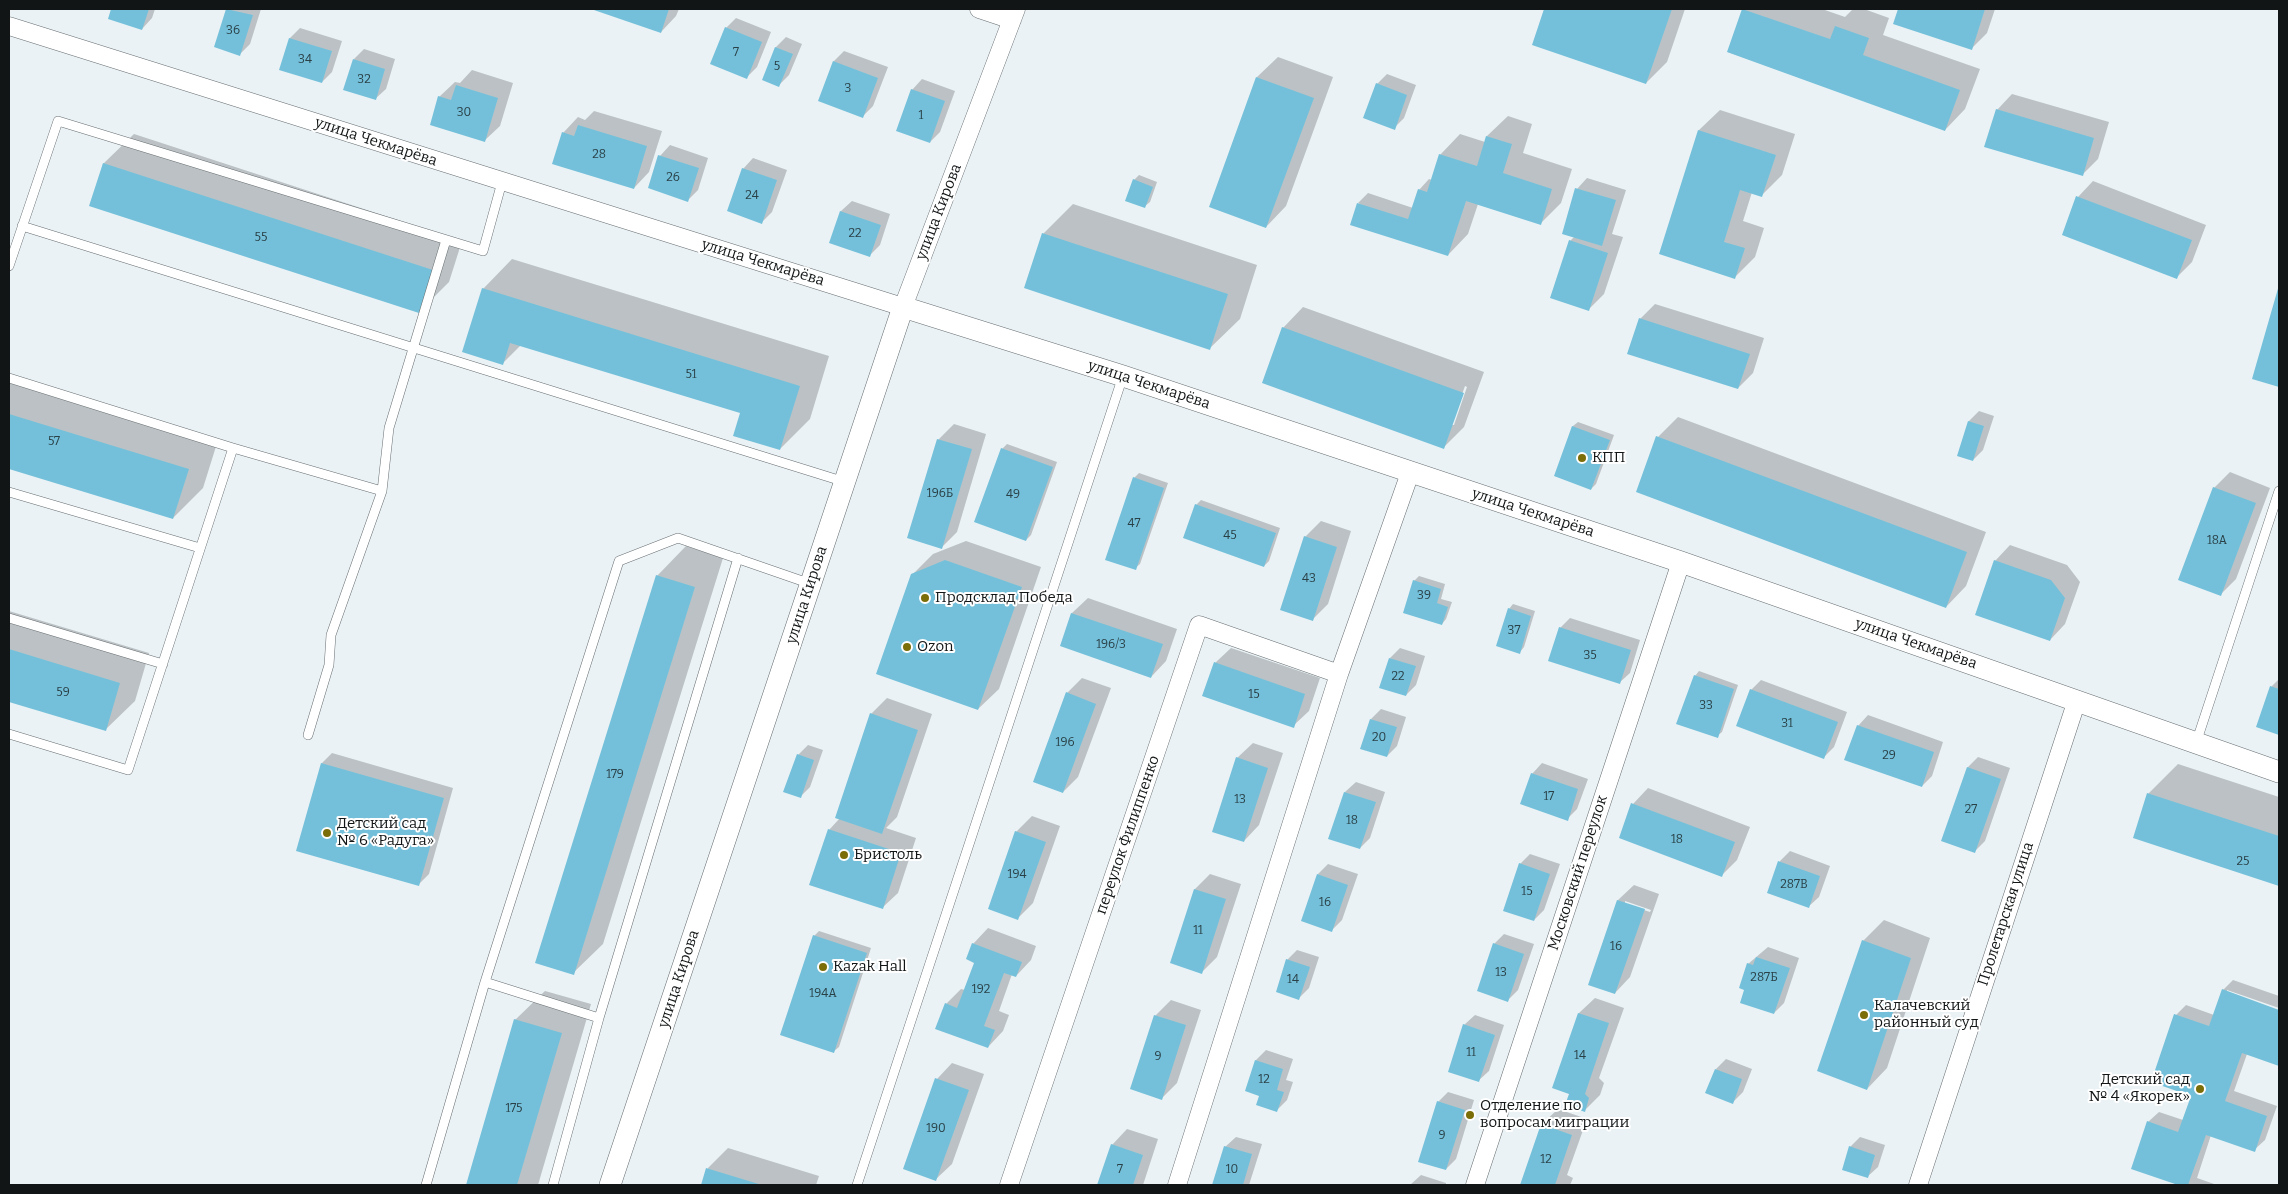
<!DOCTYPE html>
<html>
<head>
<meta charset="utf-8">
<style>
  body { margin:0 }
  #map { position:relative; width:2288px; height:1194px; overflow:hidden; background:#eaf2f5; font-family:Bitter,serif }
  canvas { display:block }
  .frame { position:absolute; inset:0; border:10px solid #121516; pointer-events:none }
</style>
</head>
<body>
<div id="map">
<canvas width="2288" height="1194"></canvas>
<div class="frame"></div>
</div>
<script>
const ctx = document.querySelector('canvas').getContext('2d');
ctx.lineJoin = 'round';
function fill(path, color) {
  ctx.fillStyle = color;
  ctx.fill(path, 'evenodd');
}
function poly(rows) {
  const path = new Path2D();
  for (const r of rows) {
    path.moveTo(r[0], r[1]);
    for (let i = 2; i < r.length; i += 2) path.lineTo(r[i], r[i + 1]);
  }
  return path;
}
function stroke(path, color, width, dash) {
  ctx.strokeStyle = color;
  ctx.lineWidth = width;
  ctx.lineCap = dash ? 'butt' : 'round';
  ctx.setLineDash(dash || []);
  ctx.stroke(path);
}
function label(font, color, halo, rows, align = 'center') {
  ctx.font = font + ' Bitter,serif';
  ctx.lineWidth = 4;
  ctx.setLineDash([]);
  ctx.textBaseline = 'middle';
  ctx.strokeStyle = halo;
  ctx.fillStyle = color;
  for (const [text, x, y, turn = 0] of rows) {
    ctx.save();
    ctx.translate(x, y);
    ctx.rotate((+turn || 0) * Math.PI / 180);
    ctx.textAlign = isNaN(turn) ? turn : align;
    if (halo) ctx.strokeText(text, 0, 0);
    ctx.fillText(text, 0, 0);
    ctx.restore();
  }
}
fill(poly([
  [112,9,155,9,152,18,142,29,109,18],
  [227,9,261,9,250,44,240,54,215,46],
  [594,9,679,9,676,16,661,32],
  [1546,9,1685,9,1667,62,1646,83,1534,44],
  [1744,9,1822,9,1845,17,1853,9,1864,9,1889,18,1883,35,1980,69,1965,109,1945,130,1728,52],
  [1899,9,1995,9,1987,33,1972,48,1894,23],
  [736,18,771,32,757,67,747,77,726,28],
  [300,28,342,41,332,72,322,82,280,69,290,38],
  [786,37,802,44,789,75,779,85,776,47],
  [364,49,395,59,386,89,375,99,354,59],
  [844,51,888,67,873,106,863,116,820,100,834,61],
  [1278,57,1333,77,1286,206,1266,227,1210,206,1257,77],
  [472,70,513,83,500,126,484,141,439,97,455,82,460,83],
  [1387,74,1416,85,1404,118,1394,128,1377,84],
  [922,79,955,91,940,132,930,142,912,90],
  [2012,94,2109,122,2098,159,2082,175,1997,110],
  [1720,110,1795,134,1782,175,1762,195,1752,192,1743,221,1764,228,1755,257,1735,277,1661,253,1699,130],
  [594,111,662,131,649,172,634,188,563,133,578,117,585,120],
  [1508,116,1532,124,1523,153,1572,169,1561,203,1541,223,1478,204,1468,234,1448,255,1358,203,1368,193,1413,208,1419,190,1429,179,1432,180,1440,155,1460,134,1485,142,1487,136],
  [134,134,462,241,449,282,419,312,91,205,104,163],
  [670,145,708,158,698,190,688,200,660,156],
  [753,158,787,170,772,212,762,222,743,169],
  [1139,175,1157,182,1150,202,1145,206,1134,180],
  [1587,178,1626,190,1612,234,1623,237,1604,294,1589,309,1570,241,1575,236,1577,189],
  [2093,181,2206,225,2192,262,2177,277,2063,234,2078,197],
  [852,201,890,214,880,245,869,256,831,242,841,211],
  [1073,204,1257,265,1240,319,1210,348,1043,234],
  [512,259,829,356,810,419,780,449,741,412,521,345,503,363,483,289],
  [2279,288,2279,386,2253,378],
  [1655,304,1764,338,1753,373,1738,388,1640,319],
  [1303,307,1484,372,1464,427,1444,447,1283,328],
  [1465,386,1467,387,1454,425,1451,425],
  [9,376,218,440,203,488,173,518,9,468],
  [1979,411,1994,416,1983,450,1973,460,1959,455,1969,421],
  [1678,417,1986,532,1966,586,1946,607,1658,437],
  [1578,422,1614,435,1596,484,1591,489,1555,476,1573,426],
  [954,424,986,434,957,532,942,547,938,440],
  [1007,444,1057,462,1031,535,1026,540,1002,449],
  [2230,472,2270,488,2236,579,2221,594,2214,488],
  [1139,473,1168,483,1140,564,1135,568,1134,478],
  [1201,500,1280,528,1269,561,1264,566,1196,505],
  [1321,521,1351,531,1328,604,1312,620,1305,537],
  [966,541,1041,567,999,689,978,709,912,575,933,554],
  [2010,545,2067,565,2080,582,2065,624,2050,640,1995,561],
  [686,546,723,558,603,944,573,973,657,576],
  [1419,576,1445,584,1441,599,1452,602,1446,619,1442,624,1414,581],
  [1088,598,1177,629,1166,661,1151,677,1061,645,1072,613],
  [1513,604,1535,611,1524,647,1520,652,1509,609],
  [9,611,149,653,135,701,105,730,9,701],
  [1570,618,1640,640,1630,673,1619,683,1560,628],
  [1231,648,1320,678,1309,711,1293,726,1215,663],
  [1400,648,1425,656,1416,685,1406,695,1390,658],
  [1699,671,1738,685,1722,732,1717,736,1695,676],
  [1082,678,1111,688,1078,777,1063,792,1067,693],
  [2279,679,2279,733,2258,726,2271,687],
  [1761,680,1847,712,1834,747,1824,757,1751,690],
  [887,698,932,714,897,817,886,828,916,838,898,893,882,908,829,830,840,818,871,714],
  [1381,709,1406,717,1397,746,1387,756,1371,719],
  [1868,715,1943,742,1932,776,1922,786,1858,726],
  [1253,743,1283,753,1259,825,1244,841,1237,758],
  [808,745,823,750,810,787,800,797,798,755],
  [332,753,453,788,429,874,419,884,298,850,322,763],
  [1978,757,2010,768,1985,841,1975,851,1968,767],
  [1542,763,1588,779,1577,809,1567,819,1532,774],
  [2178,764,2279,797,2279,885,2134,837,2148,794],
  [1356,782,1385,792,1370,838,1360,848,1330,838,1345,792],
  [1648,788,1750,827,1737,860,1722,875,1633,804],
  [1032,816,1060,826,1033,903,1018,918,1016,832],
  [1790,851,1830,866,1819,897,1808,907,1769,893,1780,861],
  [1530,854,1560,864,1544,910,1534,920,1520,864],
  [1328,864,1358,874,1342,920,1332,930,1318,874],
  [1210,874,1241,884,1217,957,1202,972,1171,962,1195,889],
  [1634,885,1659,894,1630,977,1615,993,1589,984,1618,900],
  [1625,901,1651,910,1650,912,1625,904],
  [1884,920,1930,938,1887,1068,1867,1089,1863,941],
  [988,928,1036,946,1031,960,1016,976,1012,974,999,1011,1009,1015,1003,1031,988,1047,946,1004,961,989,965,990,976,962,973,944],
  [819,931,871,948,839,1047,834,1051,814,936],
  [1504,934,1534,944,1518,990,1508,1000,1494,944],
  [1768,947,1799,958,1784,1003,1774,1013,1746,990,1748,964],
  [1297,950,1319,957,1309,988,1299,998,1287,960],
  [2233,980,2279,996,2279,1008,2227,990,2227,992,2279,1011,2279,1065,2247,1054,2234,1091,2277,1106,2265,1140,2254,1150,2211,1135,2197,1178,2217,1185,2182,1185,2132,1168,2148,1122,2159,1112,2183,1120,2192,1095,2176,1015,2186,1005,2214,1015,2223,990],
  [545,991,591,1004,538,1185,467,1185,515,1020],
  [1595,998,1624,1008,1599,1078,1604,1083,1600,1095,1584,1111,1570,1093,1553,1087,1579,1013],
  [1171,1000,1201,1010,1177,1083,1162,1098,1155,1016],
  [1475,1015,1504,1025,1489,1071,1478,1081,1464,1025],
  [1266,1050,1293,1059,1286,1080,1293,1082,1287,1100,1277,1110,1261,1095,1256,1060],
  [1726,1059,1752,1069,1743,1092,1733,1102,1716,1069],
  [952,1063,984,1074,952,1164,936,1179,937,1079],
  [1448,1092,1474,1100,1456,1159,1446,1169,1438,1102],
  [1558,1109,1587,1119,1567,1175,1573,1178,1570,1185,1521,1185,1542,1124],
  [1127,1129,1158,1139,1143,1185,1099,1185,1112,1145],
  [1236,1137,1262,1144,1249,1185,1214,1185,1225,1147],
  [1860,1137,1885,1145,1878,1167,1867,1177,1850,1147],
  [728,1148,819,1176,816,1185,703,1185,708,1168],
  [1421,1175,1446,1183,1446,1185,1410,1185]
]), '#0003');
fill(poly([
  [111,9,149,9,142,30,108,19],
  [226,9,253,15,240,56,214,47],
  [591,9,669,9,661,33],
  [1544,9,1672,9,1646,84,1532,45],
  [1742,9,1830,39,1835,26,1869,38,1863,55,1960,90,1945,131,1727,52],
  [1898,9,1985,9,1972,50,1893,24],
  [725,27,762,42,747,79,710,64],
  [289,38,332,51,322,83,279,70],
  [775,47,793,54,779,87,762,80],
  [353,59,385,69,376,100,343,90],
  [833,61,878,78,863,118,818,101],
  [1256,77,1314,98,1266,228,1209,207],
  [1376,83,1407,95,1395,130,1363,118],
  [456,85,498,98,485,142,430,125,438,96,451,100],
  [911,89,945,101,930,143,896,131],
  [1996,109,2094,138,2083,176,1984,147],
  [578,125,647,146,634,189,552,164,562,132,574,136],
  [1698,130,1776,155,1762,197,1740,190,1724,242,1745,248,1735,279,1659,254],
  [1486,136,1512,144,1503,173,1552,189,1541,225,1466,201,1448,256,1350,225,1357,203,1408,219,1418,189,1427,192,1439,154,1477,166],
  [658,155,699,168,688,202,648,188],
  [103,163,433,270,419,313,89,206],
  [742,168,777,180,762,224,727,211],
  [1133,179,1153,187,1145,208,1125,201],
  [1575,188,1616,200,1602,246,1562,234],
  [2076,196,2192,240,2177,279,2062,235],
  [840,211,881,225,870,257,829,243],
  [1042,233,1228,294,1210,350,1024,288],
  [1569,240,1608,253,1589,311,1550,298],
  [2279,285,2279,387,2252,379],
  [482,288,800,386,780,450,733,436,740,413,510,343,503,365,462,352],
  [1639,318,1750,354,1738,389,1627,354],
  [1282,327,1464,393,1444,449,1262,383],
  [9,414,189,469,173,519,9,469],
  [1968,421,1984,426,1973,461,1957,456],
  [1572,426,1610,440,1591,490,1554,476],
  [1656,436,1967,552,1946,608,1636,492],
  [937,439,972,449,942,549,907,538],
  [1001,448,1053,467,1026,541,974,522],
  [1133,477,1164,488,1136,570,1105,560],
  [2213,487,2256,503,2221,596,2178,580],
  [1195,504,1276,533,1264,567,1183,538],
  [1304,536,1337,547,1313,621,1280,610],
  [945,560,1022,587,978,710,876,674,911,574],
  [1994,560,2051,580,2065,598,2050,641,1975,615],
  [656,575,695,587,574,975,535,963],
  [1413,580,1441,589,1437,603,1448,607,1442,625,1403,613],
  [1508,608,1531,616,1520,654,1496,646],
  [1071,613,1163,644,1151,678,1060,646],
  [1559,627,1631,650,1620,684,1548,661],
  [9,649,120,683,106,731,9,702],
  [1389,658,1416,666,1406,696,1379,688],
  [1214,662,1305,694,1294,728,1202,696],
  [1694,675,1734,689,1718,738,1676,724],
  [2270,686,2279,689,2279,735,2256,727],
  [1750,689,1838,722,1824,759,1736,726],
  [1066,692,1096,704,1063,793,1033,782],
  [870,713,918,730,882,834,835,818],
  [1370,719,1397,727,1387,757,1360,749],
  [1857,725,1934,752,1922,787,1844,760],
  [797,754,814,760,801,798,783,792],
  [1236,757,1268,768,1244,842,1212,832],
  [321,763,444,798,419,886,296,851],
  [1967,767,2001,779,1975,853,1941,841],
  [1531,773,1578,789,1568,821,1520,804],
  [1344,792,1376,802,1360,849,1328,839],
  [2147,793,2279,836,2279,886,2133,838],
  [1631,803,1735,842,1722,877,1619,838],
  [828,829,901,853,883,909,809,885],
  [1015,831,1046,842,1018,920,988,909],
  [1778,861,1820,876,1809,908,1767,893],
  [1519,863,1550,874,1534,921,1503,911],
  [1317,874,1348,885,1332,932,1301,921],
  [1194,889,1226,899,1202,974,1170,963],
  [1617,900,1645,909,1615,994,1588,985],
  [813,935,867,953,834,1053,780,1035],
  [1862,940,1911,958,1867,1090,1817,1071],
  [972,943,1022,962,1016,977,1004,973,984,1026,995,1030,988,1048,935,1029,945,1003,957,1008,974,963,966,959],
  [1493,943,1524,954,1508,1002,1477,991],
  [1756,957,1790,968,1774,1014,1740,1003,1744,990,1739,988,1747,963,1753,965],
  [1286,959,1310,967,1299,1000,1276,992],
  [2222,989,2279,1010,2279,1066,2242,1053,2225,1101,2267,1116,2255,1152,2206,1135,2188,1185,2178,1185,2131,1169,2147,1121,2178,1132,2191,1096,2151,1082,2174,1014,2209,1026],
  [1578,1013,1609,1023,1585,1094,1589,1098,1585,1112,1565,1105,1569,1094,1552,1088],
  [1154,1015,1186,1025,1162,1100,1130,1089],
  [514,1019,562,1033,517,1185,466,1185],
  [1463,1024,1495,1035,1479,1082,1448,1072],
  [1255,1060,1283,1069,1277,1090,1284,1092,1277,1112,1256,1105,1259,1096,1245,1091],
  [1715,1069,1742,1079,1733,1104,1705,1093],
  [935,1078,969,1090,936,1181,903,1169],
  [1437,1101,1465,1110,1446,1170,1418,1162],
  [1541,1124,1572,1135,1555,1185,1520,1185],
  [1111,1144,1143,1155,1133,1185,1097,1185],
  [1224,1146,1252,1154,1243,1185,1212,1185],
  [1849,1146,1875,1155,1868,1178,1842,1170],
  [706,1168,762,1185,701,1185]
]), '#74c0da');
const service = poly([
  [22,226,845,482],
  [9,266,58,121,483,251,502,182],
  [9,378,233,448,382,491,389,428,446,240],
  [9,492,200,548],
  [9,618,163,664],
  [9,734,128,770,233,448],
  [308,735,329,665,331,635,382,491],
  [2196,743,2279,491],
  [485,982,599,1018,738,558],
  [426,1185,485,982,619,561,678,538,811,584],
  [553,1185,599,1018],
  [857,1185,1123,376]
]);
const minor = poly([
  [979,9,1012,20],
  [9,26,903,307,1016,9],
  [1009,1185,1199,625,1339,674],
  [1177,1185,1339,674,1410,473],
  [1475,1185,1681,562],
  [1918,1185,2077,700]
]);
const tertiary = poly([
  [610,1185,903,307,1123,376,1681,562,2279,772]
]);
stroke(service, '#686f72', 10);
stroke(minor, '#686f72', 19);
stroke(tertiary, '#686f72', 22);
stroke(service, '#fff', 9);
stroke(minor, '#fff', 18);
stroke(tertiary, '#fff', 21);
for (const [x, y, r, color] of [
  [1582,458,5,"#7b6d08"],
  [925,598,5,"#7b6d08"],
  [907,647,5,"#7b6d08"],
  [327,833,5,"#7b6d08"],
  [844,855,5,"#7b6d08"],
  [823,967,5,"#7b6d08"],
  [1864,1015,5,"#7b6d08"],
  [2200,1089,5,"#7b6d08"],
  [1470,1115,5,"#7b6d08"]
]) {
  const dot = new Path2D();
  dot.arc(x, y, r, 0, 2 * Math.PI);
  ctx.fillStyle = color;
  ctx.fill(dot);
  stroke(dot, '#fff', 2);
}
label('12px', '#2a4047', null, [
  ["36",233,31],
  ["7",736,53],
  ["34",305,60],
  ["5",777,67],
  ["32",364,80],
  ["3",848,89],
  ["30",464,113],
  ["1",921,116],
  ["28",599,155],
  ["26",673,178],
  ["24",752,196],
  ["22",855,234],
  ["55",261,238],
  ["51",691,375],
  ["57",54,442],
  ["196Б",940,494],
  ["49",1013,495],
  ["47",1134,524],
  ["45",1230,536],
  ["18А",2217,541],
  ["43",1309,579],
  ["39",1424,596],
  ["37",1514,631],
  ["196/3",1111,645],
  ["35",1590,656],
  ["22",1398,677],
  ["59",63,693],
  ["15",1254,695],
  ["33",1706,706],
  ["31",1787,724],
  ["20",1379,738],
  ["196",1065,743],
  ["29",1889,756],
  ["179",615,775],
  ["17",1549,797],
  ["13",1240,800],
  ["27",1971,810],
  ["18",1352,821],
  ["18",1677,840],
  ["25",2243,862],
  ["194",1017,875],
  ["287В",1794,885],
  ["15",1527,892],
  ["16",1325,903],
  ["11",1198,931],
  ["16",1616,947],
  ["13",1501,973],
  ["287Б",1764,978],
  ["14",1293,980],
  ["192",981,990],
  ["194А",823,994],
  ["11",1471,1053],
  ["14",1580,1056],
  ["9",1158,1057],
  ["12",1264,1080],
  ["175",514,1109],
  ["190",936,1129],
  ["9",1442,1136],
  ["12",1546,1160],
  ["7",1120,1170],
  ["10",1232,1170]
]);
label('15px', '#121516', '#fff', [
  ["улица Чекмарёва",376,142,18],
  ["улица Кирова",939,212,-69],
  ["улица Чекмарёва",763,263,17],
  ["улица Чекмарёва",1149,385,18],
  ["улица Чекмарёва",1533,513,18],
  ["улица Кирова",807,595,-72],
  ["улица Чекмарёва",1916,644,19],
  ["переулок Филиппенко",1128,835,-71],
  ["Московский переулок",1578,873,-72],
  ["Пролетарская улица",2006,914,-72],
  ["улица Кирова",679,979,-72]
]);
label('15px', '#121516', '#fff', [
  ["КПП",1592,458],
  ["Продсклад Победа",935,598],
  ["Ozon",917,647],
  ["Детский сад",337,824],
  ["№ 6 «Радуга»",337,841],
  ["Бристоль",854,855],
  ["Kazak Hall",833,967],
  ["Калачевский",1874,1006],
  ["районный суд",1874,1023],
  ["Детский сад",2190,1080,"right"],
  ["№ 4 «Якорек»",2190,1097,"right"],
  ["Отделение по",1480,1106],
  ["вопросам миграции",1480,1123]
], 'left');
</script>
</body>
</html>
